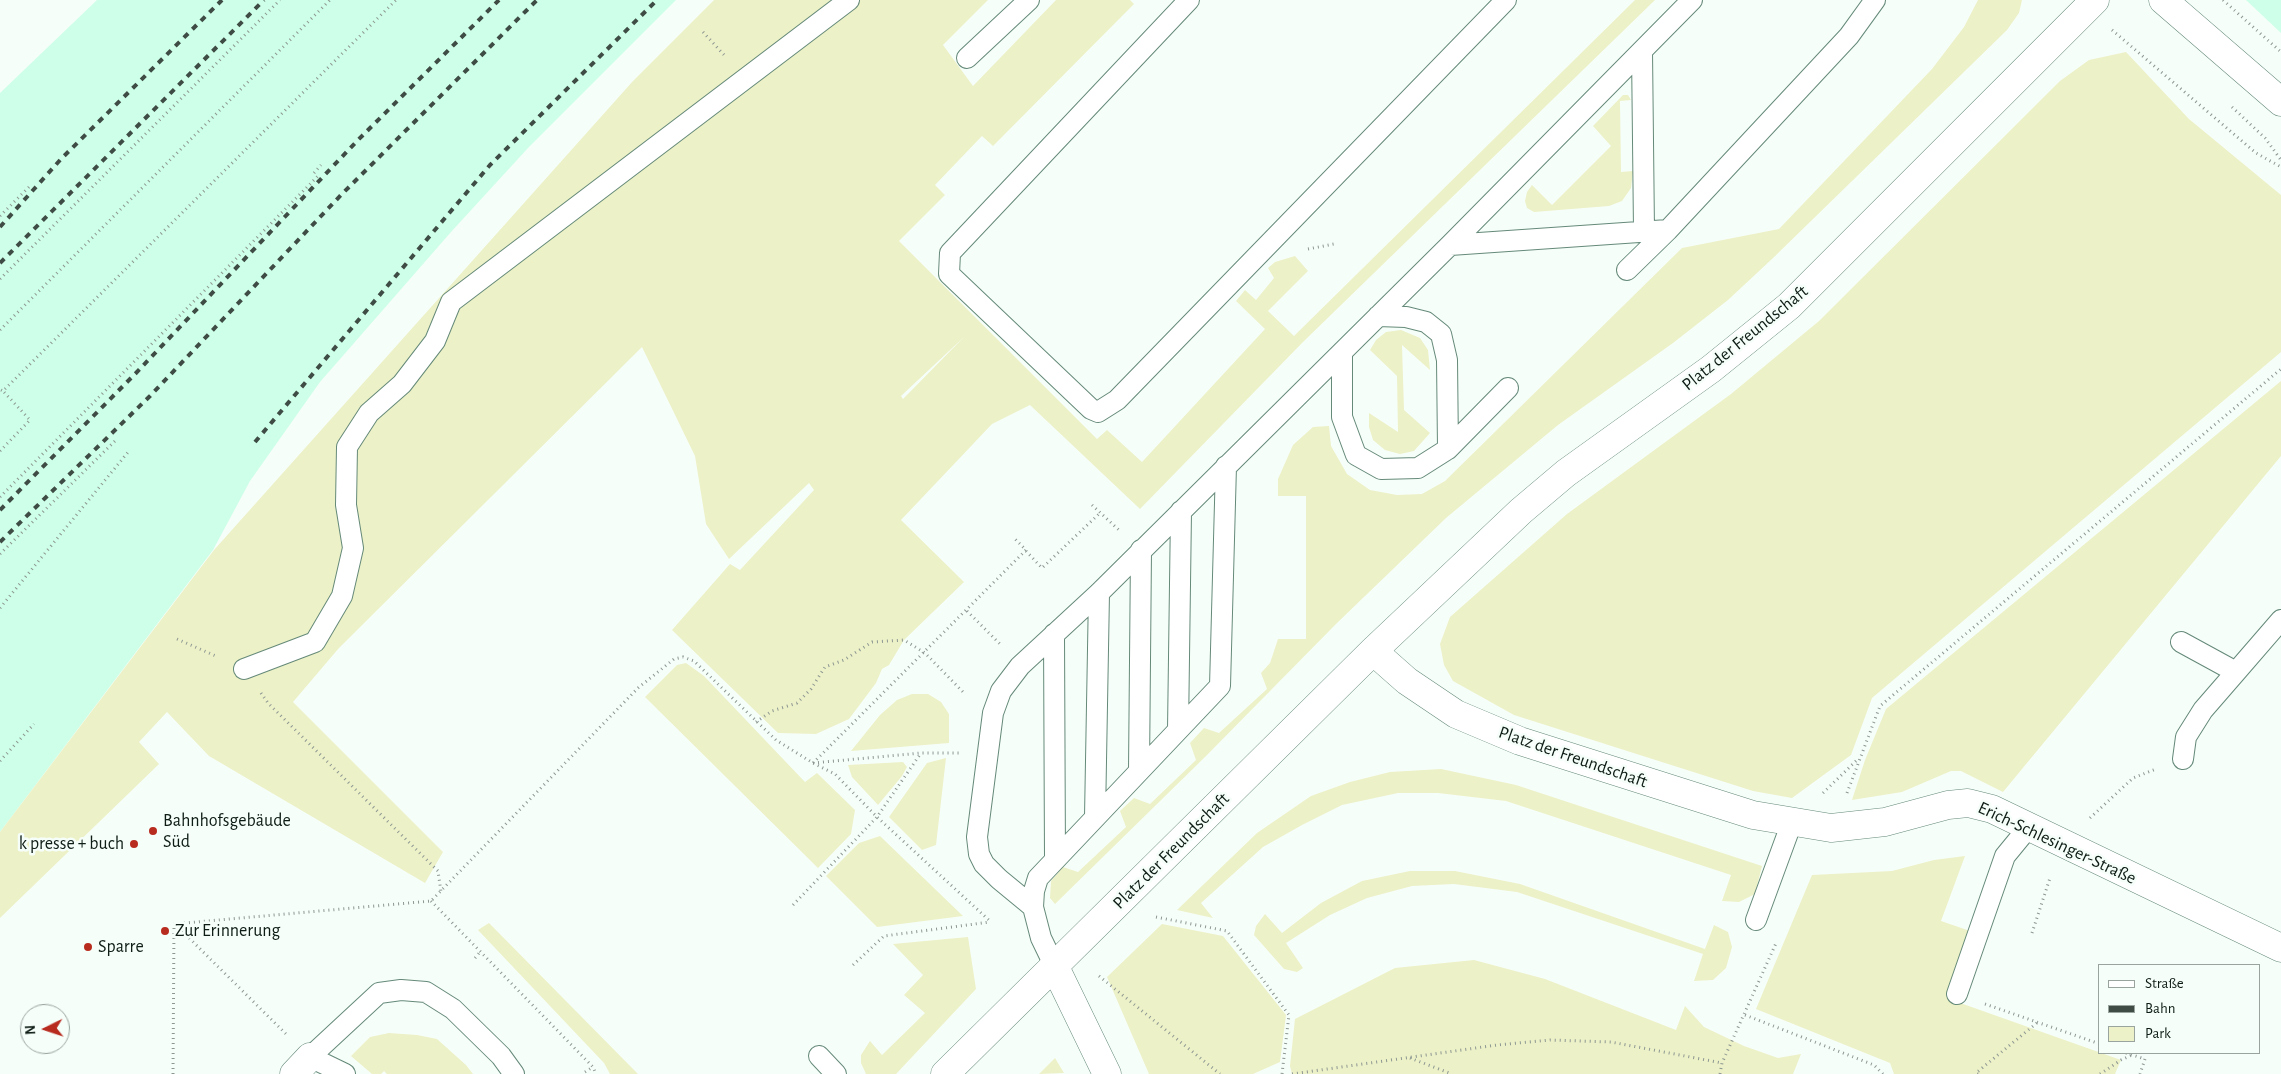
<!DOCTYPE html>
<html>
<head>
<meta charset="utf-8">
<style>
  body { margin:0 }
  #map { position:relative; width:2281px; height:1074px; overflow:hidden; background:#f6fefa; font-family:"Alegreya Sans",sans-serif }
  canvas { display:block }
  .legend { position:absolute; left:2098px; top:964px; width:162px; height:90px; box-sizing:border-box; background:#f6fefa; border:1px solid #99a49e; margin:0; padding:6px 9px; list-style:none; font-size:15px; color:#0d1c15 }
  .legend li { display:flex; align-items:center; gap:10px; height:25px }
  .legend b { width:25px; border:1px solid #99a49e }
  .north { position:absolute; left:20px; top:1004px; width:50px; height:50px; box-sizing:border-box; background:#f6fefa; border:1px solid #99a49e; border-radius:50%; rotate:266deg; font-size:14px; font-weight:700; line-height:20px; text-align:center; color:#0d1c15 }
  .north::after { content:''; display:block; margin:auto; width:18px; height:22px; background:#b82b1f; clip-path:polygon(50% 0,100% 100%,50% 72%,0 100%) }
</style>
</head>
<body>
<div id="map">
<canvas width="2281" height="1074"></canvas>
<ul class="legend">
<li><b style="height:6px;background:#fff"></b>Straße</li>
<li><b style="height:6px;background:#3e4c45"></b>Bahn</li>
<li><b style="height:14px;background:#edf1c7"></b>Park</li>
</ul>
<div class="north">N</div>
</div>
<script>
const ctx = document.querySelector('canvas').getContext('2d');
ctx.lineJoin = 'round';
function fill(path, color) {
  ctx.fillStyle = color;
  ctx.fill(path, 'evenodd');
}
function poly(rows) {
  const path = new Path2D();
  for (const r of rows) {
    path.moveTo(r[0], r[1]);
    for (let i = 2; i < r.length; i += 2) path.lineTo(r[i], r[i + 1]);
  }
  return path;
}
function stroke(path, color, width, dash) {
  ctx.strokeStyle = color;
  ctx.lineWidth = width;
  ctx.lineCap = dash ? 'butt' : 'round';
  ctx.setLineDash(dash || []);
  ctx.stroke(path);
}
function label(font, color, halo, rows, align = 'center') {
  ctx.font = font + ' "Alegreya Sans",sans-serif';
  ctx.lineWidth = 5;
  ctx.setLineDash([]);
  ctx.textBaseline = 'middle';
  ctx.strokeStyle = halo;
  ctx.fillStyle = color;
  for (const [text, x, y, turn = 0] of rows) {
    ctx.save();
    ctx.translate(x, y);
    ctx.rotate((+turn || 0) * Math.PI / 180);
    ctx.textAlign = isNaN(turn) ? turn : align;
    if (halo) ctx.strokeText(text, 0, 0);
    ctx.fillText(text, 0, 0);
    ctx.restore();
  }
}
fill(poly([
  [97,0,676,0,528,148,451,232,320,382,250,481,213,550,0,832,0,93],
  [2246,0,2281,0,2281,33]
]), '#ceffe8');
fill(poly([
  [714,0,988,0,943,45,973,86,1056,0,1130,0,1134,4,993,146,982,136,935,185,945,195,899,241,1097,439,1107,430,1142,462,1265,329,1236,301,1245,290,1256,300,1274,278,1268,268,1275,262,1295,256,1308,271,1268,311,1294,336,1635,0,1655,0,1303,342,1140,509,1030,405,992,424,901,520,964,582,904,640,889,665,882,669,876,683,849,719,816,734,778,733,672,630,730,564,740,570,814,490,809,483,729,559,706,524,695,456,642,347,339,648,293,702,443,852,425,883,209,756,167,712,139,742,159,764,0,918,0,832,214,550,633,81],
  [964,337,903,399,901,396],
  [1978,0,2022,0,2019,13,2007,30,1772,259,1728,300,1673,343,1558,425,1446,518,1337,623,1206,756,1055,904,1050,898,1051,881,1063,867,1078,872,1126,827,1120,811,1134,798,1150,804,1196,760,1190,743,1204,728,1219,733,1267,689,1261,673,1270,663,1278,639,1306,639,1306,496,1278,496,1278,479,1293,445,1313,427,1329,426,1331,446,1347,474,1370,490,1397,495,1422,494,1445,481,1682,248,1779,229,1932,69,1964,27],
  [2126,52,2189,119,2281,195,2281,352,1872,698,1851,755,1792,798,1753,791,1514,715,1453,681,1444,665,1440,644,1450,617,1567,514,1731,394,1819,321,2060,81,2089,60],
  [1623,95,1628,95,1631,100,1620,101,1621,172,1633,171,1631,188,1622,201,1609,206,1534,212,1527,208,1525,201,1527,192,1532,185,1552,205,1611,146,1593,126],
  [1401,330,1420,338,1428,350,1430,370,1402,345,1404,410,1430,433,1414,451,1400,454,1385,450,1373,440,1369,427,1369,413,1398,432,1397,376,1370,350,1376,340,1386,332],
  [2281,381,2281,456,2003,792,1961,771,1951,771,1902,792,1852,800,1865,760,1886,709],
  [686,663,704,676,805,782,817,773,855,810,851,834,818,868,645,697,677,665],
  [912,694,928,694,941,702,949,714,949,743,851,751,880,715,897,700],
  [946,758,936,845,922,850,889,817,927,763],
  [903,762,907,767,902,776,878,805,852,777,848,765],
  [1441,769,1516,785,1762,866,1755,894,1739,902,1722,901,1731,875,1506,801,1438,793,1398,793,1342,805,1302,825,1263,847,1201,903,1213,918,1177,910,1257,833,1311,796,1350,782,1390,772],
  [880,836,963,916,877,927,826,876,859,843],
  [1965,856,1941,921,1973,932,1949,999,2121,1060,2115,1074,1894,1074,1890,1063,1756,1009,1812,875,1892,871,1934,860],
  [1410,871,1455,871,1520,884,1705,949,1714,925,1728,932,1732,947,1726,968,1713,980,1694,981,1703,954,1517,892,1454,884,1412,886,1367,898,1330,915,1286,943,1303,968,1297,972,1284,969,1254,935,1256,926,1265,914,1282,933,1321,903,1362,881],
  [489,923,638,1074,610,1074,604,1063,478,930],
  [1162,924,1223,936,1286,1015,1280,1062,1253,1074,1149,1074,1107,977],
  [968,937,976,989,896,1074,866,1074,861,1063,861,1055,870,1041,882,1055,925,1013,904,995,923,975,893,944],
  [1474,960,1545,979,1676,1030,1685,1006,1704,1027,1744,1046,1778,1058,1801,1054,1793,1074,1292,1074,1290,1066,1295,1019,1395,968],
  [389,1033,417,1035,437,1039,466,1065,473,1074,387,1074,384,1071,381,1074,372,1074,351,1056,370,1037],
  [1055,1058,1064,1073,1039,1074]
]), '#edf1c7');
const service = poly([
  [1189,0,950,253,949,274,1091,409,1098,412,1117,400,1506,0],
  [1642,51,1644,231],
  [967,58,1029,0],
  [1450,245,1668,230],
  [1627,270,1668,230,1849,36,1875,0],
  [1378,316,1406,317,1426,322,1441,334,1447,360,1448,449],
  [1342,353,1342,417,1356,455,1381,469,1418,468,1448,449,1508,388],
  [1054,634,1055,859],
  [2181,642,2236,672,2203,710,2186,737,2183,759],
  [244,669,315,642,342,596,353,548,346,505,347,447,369,413,402,384,435,341,451,302,849,0],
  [2236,672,2281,620],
  [1178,730,1181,511],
  [1139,771,1141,550],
  [1095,817,1099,593],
  [1033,907,999,879,984,864,979,854,977,837,993,713,1001,691,1020,666,1099,593,1450,245,1692,0],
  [1756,920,1792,822],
  [1055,967,1041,938,1033,907,1034,891,1038,878,1220,686,1226,466],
  [1957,994,2005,856,2028,828],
  [819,1056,836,1074],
  [310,1057,379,993,401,990,426,992,453,1009,501,1056,514,1074],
  [310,1057,345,1074]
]);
const minor = poly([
  [2163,0,2281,102],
  [1373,651,1407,681,1456,714,1520,741,1753,815,1831,828,1885,822,1948,805,1968,803,1992,809,2281,948],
  [1055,967,1107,1074],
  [294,1074,310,1057],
  [945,1074,1373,651,1521,511,1566,473,1711,369,1789,306,2095,0]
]);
stroke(service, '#658a79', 22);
stroke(minor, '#658a79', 29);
stroke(poly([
  [2223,0,2281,52],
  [2112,30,2256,153,2281,167],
  [703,32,725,56],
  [2232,107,2265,138,2281,160],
  [314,173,321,165],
  [0,216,30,186],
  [1308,249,1334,244],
  [0,279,280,0],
  [0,330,330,0],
  [1,390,3,391,396,0],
  [0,451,30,420,3,391],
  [0,497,318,176],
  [1092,505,1120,531],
  [1026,551,1042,568,1100,513],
  [0,554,115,441],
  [0,608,129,451],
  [967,611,1000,644],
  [177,639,218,657],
  [261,693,268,703,438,871,441,892],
  [756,722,772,711,797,703,811,689,825,667,844,660,872,642,904,640,925,653,964,693],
  [0,761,34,724],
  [813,763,1026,550,1015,539],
  [813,763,921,753,959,753],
  [1823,793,1858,759],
  [1847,793,1880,706,2281,369],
  [2090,818,2133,778,2156,769],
  [431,901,593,1067,596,1074],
  [793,905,877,817,921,753],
  [1156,917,1227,931,1289,1015,1282,1074],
  [174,924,431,901,638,688,674,659,683,657,694,661,776,740,813,763,835,774,877,817,991,922],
  [175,924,286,1034],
  [2032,933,2050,878],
  [475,958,480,952],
  [853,965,884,936,990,922],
  [1099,976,1220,1074],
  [1985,1004,2100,1044],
  [1745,1015,1874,1065,1883,1074],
  [2126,1053,2145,1059,2140,1074],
  [1410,1058,1452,1074],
  [585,1072,593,1067],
  [173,1074,174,925],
  [1292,1074,1497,1045,1550,1040,1611,1042,1722,1063],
  [1720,1074,1722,1063,1777,941],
  [1978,1074,1976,1073,2038,1022],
  [2100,1074,2121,1060,2132,1055]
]), '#8c9792', 3, [1, 4]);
stroke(service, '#fff', 20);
stroke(minor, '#fff', 28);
stroke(poly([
  [0,227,61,159,222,0],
  [0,263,264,0],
  [255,442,490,165,657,0],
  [0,510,136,373,358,140,499,0],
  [0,542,150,396,341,195,537,0]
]), '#3e4c45', 4, [6, 6]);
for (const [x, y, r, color] of [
  [153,831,5,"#b82b1f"],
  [134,844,5,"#b82b1f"],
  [165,931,5,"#b82b1f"],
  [88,947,5,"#b82b1f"]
]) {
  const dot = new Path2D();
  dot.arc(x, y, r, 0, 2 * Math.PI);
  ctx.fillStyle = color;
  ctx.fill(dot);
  stroke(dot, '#f6fefa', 2);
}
label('18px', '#0d1c15', '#f6fefa', [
  ["Platz der Freundschaft",1745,338,-39],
  ["Platz der Freundschaft",1573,757,19],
  ["Erich-Schlesinger-Straße",2057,843,25],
  ["Platz der Freundschaft",1171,851,-45]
]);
label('18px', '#0d1c15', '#f6fefa', [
  ["Bahnhofsgebäude",163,821],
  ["Süd",163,842],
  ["k presse + buch",124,844,"right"],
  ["Zur Erinnerung",175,931],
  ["Sparre",98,947]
], 'left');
</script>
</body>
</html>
